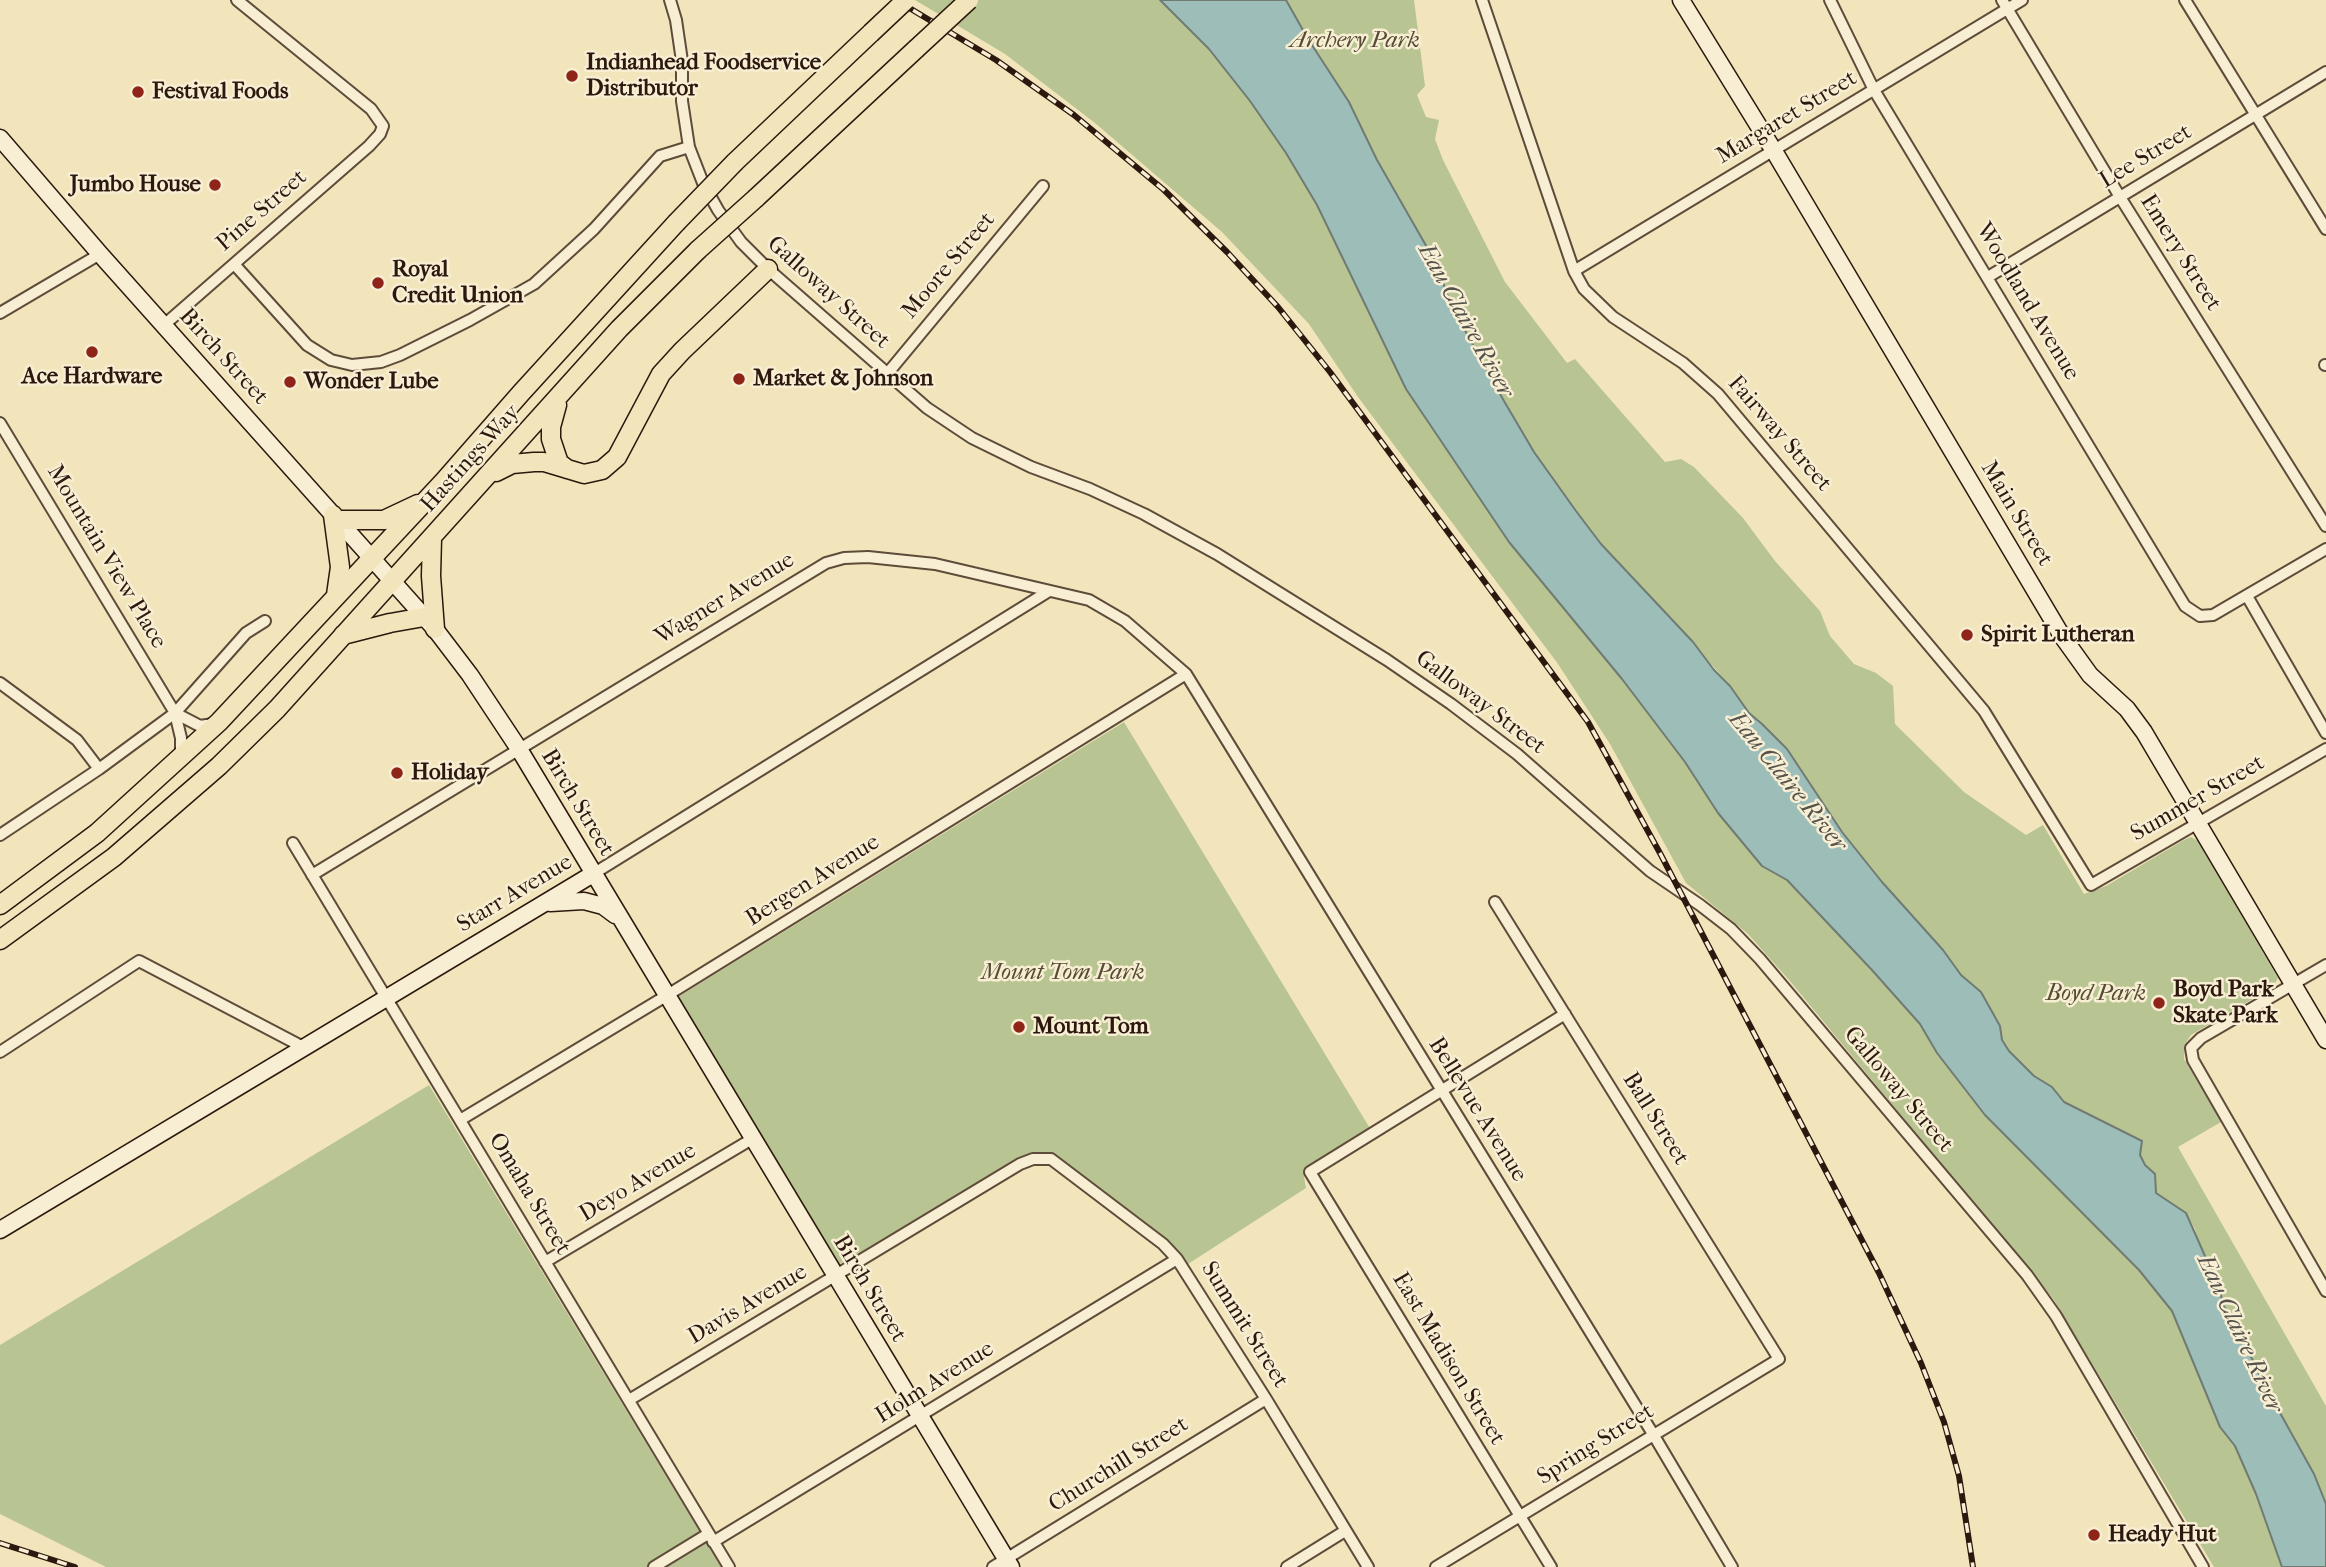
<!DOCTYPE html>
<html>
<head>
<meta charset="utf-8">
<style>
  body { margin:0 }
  canvas { display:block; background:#f2e5bc }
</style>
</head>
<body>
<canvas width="2326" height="1567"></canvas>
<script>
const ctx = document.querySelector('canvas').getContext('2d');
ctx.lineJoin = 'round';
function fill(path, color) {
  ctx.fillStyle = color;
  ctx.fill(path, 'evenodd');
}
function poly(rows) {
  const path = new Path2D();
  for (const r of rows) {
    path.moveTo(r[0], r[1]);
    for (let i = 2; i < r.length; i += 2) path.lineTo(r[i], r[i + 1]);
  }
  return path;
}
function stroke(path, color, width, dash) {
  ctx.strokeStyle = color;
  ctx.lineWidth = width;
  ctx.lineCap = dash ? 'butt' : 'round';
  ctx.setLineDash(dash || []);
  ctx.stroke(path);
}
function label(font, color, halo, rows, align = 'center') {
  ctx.font = font + ' "IM FELL French Canon",serif';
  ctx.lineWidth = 5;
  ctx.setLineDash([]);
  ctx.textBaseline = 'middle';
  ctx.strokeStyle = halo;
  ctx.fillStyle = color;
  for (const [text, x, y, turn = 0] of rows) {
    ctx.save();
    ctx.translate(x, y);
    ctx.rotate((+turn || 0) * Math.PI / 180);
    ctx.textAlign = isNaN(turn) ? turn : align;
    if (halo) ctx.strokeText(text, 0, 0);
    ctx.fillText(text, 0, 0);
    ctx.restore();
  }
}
fill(poly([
  [915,0,1160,0,1209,49,1250,101,1286,153,1317,205,1406,389,1509,542,1622,679,1685,762,1718,814,1762,866,1787,880,1871,969,1920,1024,1937,1053,1985,1115,2139,1270,2172,1311,2220,1427,2235,1446,2256,1494,2282,1567,2214,1567,2054,1300,1789,980,1748,934,1686,883,1610,744,1558,664,1358,397,1309,324,1222,232,1095,123,1005,54],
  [1286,0,1414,0,1425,86,1417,95,1426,117,1439,120,1435,139,1443,160,1505,282,1567,363,1575,359,1665,462,1681,459,1694,467,1743,518,1775,561,1820,611,1830,636,1854,664,1876,673,1893,686,1895,724,1964,792,2026,835,2043,825,2084,894,2106,886,2184,840,2191,837,2198,841,2278,978,2273,987,2191,1035,2185,1044,2184,1059,2221,1122,2178,1147,2326,1406,2326,1504,2314,1474,2264,1384,2235,1323,2223,1304,2220,1290,2199,1245,2195,1229,2186,1213,2156,1193,2155,1174,2145,1165,2140,1155,2142,1141,2064,1102,2052,1087,2034,1076,2009,1051,2002,1040,2000,1026,1981,992,1961,975,1943,950,1882,882,1842,832,1787,749,1762,724,1749,713,1730,685,1601,544,1576,511,1534,452,1504,401,1451,305,1436,263,1377,160,1349,102,1307,39],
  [1124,722,1371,1130,1307,1172,1304,1177,1306,1188,1188,1264,1175,1248,1152,1228,1051,1155,1040,1153,1021,1157,899,1231,839,1264,835,1262,678,997],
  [429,1085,721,1567,106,1567,0,1514,0,1345]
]), '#b8c592');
const water = poly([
  [1160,0,1286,0,1308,39,1349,102,1377,160,1436,263,1451,305,1504,401,1534,452,1576,511,1601,544,1693,642,1714,670,1730,686,1749,713,1762,724,1787,749,1842,832,1882,882,1943,950,1961,975,1981,992,2000,1026,2002,1040,2009,1051,2034,1076,2052,1087,2064,1102,2142,1141,2140,1155,2145,1165,2155,1174,2156,1193,2186,1213,2220,1290,2223,1305,2235,1323,2264,1384,2314,1474,2326,1504,2326,1567,2282,1567,2256,1494,2235,1446,2220,1427,2172,1311,2139,1270,1985,1115,1937,1053,1920,1024,1871,969,1787,880,1762,866,1718,813,1685,762,1622,679,1509,542,1406,389,1317,205,1286,153,1250,101,1209,49,1160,0]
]);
fill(water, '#9dbdb8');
stroke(water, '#707b74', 2);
const street = poly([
  [670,0,676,20,682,61,682,101,689,147,703,183,718,210,741,242,768,269,927,408,972,438,1031,467,1090,489,1144,514,1217,554,1387,660,1451,704,1517,754,1650,871,1700,905,1731,929,1760,959,2027,1275,2056,1316,2203,1567],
  [1482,0,1574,271,1584,289,1613,317,1683,363,1718,394,1984,711,2091,885,2326,749],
  [1830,0,1874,90,2185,606,2200,616,2213,615,2326,549],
  [2002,0,2120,197,2326,526],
  [2185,0,2326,229],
  [234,264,307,345,331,360,352,365,381,362,400,355,470,320,534,284,594,229,660,156,689,147],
  [1574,271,2022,0],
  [1988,277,2326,72],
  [0,313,100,254],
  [164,325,369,146,380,134,383,126,371,109,237,0],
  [2325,365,2326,365],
  [887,374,1043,186],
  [0,423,175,713,200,726,213,724],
  [2247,596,2326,733],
  [0,683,77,740,99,769],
  [175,713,181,738,181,756],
  [0,835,99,769,175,713,246,633,265,621],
  [293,843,729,1567],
  [593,874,1049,591],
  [312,875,826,563,844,558,868,557,935,564,1089,600,1125,621,1186,674,1653,1434,1732,1567],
  [2326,965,2201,1038,2191,1048,2193,1060,2326,1291],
  [0,1052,139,961,303,1047],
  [460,1120,666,996,1186,674],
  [545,1262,752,1139],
  [629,1400,1020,1164,1033,1159,1051,1159,1163,1244,1177,1259,1266,1399,1368,1567],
  [713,1542,1177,1259],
  [654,1567,708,1534],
  [993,1567,1266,1399],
  [1287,1567,1345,1531],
  [1436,1567,1779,1359,1495,902],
  [1551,1567,1310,1172,1565,1014]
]);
const secondary = poly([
  [1681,0,1774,151,2062,636,2090,675,2127,709,2144,732,2326,1040],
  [0,138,100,254,435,629,470,675,519,749,1011,1567],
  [550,903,584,901,603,906,615,915],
  [0,1230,593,874]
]);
const primary = poly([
  [735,162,871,33],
  [756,198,916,49],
  [557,405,551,427,551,439,559,463,567,469],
  [496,472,512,464,534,462,544,462,584,474,602,470,617,457,661,374,682,351,768,269],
  [333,515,340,567,336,595],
  [338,520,384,520,418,504],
  [432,538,431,576,435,629],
  [343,635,390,623,424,617],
  [0,905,97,833,219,722,444,481,521,393,676,223],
  [0,940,114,857,219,766,277,709,619,329,698,250]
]);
stroke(street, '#5e4b3a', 14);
stroke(secondary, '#2c180e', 19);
stroke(primary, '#2c180e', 21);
stroke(street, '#f7eed3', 10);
stroke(secondary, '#f7eed3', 16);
stroke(primary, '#f2e5bc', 18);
const rail = poly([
  [896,0,996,60,1074,115,1164,190,1227,252,1278,307,1330,372,1588,722,1661,855,1879,1273,1921,1363,1944,1422,1959,1476,1973,1567],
  [0,1543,75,1567]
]);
stroke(rail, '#2c180e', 6);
stroke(rail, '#f7eed3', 3.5, [10]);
const primaryBridge = poly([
  [871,33,906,0],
  [916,49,969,0],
  [676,223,735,162],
  [698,250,756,198]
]);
stroke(primaryBridge, '#2c180e', 21, []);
stroke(primaryBridge, '#f2e5bc', 18);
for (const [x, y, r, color] of [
  [572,76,7,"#8f2418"],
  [138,92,7,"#8f2418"],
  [215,185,7,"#8f2418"],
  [378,283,7,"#8f2418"],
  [92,352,7,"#8f2418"],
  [739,379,7,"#8f2418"],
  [290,382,7,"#8f2418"],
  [1967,635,7,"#8f2418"],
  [397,773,7,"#8f2418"],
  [2159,1003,7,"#8f2418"],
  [1019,1027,7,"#8f2418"],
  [2094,1535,7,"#8f2418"]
]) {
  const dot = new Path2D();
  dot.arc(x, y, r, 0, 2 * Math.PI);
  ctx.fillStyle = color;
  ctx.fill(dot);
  stroke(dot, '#f7eed3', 2.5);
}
label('italic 23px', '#564c36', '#f7eed3', [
  ["Archery Park",1355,41],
  ["Mount Tom Park",1063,973],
  ["Boyd Park",2096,994]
]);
label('bold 23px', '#2c180e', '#f7eed3', [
  ["Indianhead Foodservice",586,63],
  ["Distributor",586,89],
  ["Festival Foods",152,92],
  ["Jumbo House",201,185,"right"],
  ["Royal",392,270],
  ["Credit Union",392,296],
  ["Ace Hardware",92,377,"center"],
  ["Market & Johnson",753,379],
  ["Wonder Lube",304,382],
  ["Spirit Lutheran",1981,635],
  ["Holiday",411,773],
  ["Boyd Park",2173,990],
  ["Skate Park",2173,1016],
  ["Mount Tom",1033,1027],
  ["Heady Hut",2108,1535]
], 'left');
label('23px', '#2c180e', '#f7eed3', [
  ["Margaret Street",1787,118,-31],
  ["Lee Street",2146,157,-31],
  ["Pine Street",262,211,-41],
  ["Emery Street",2180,253,58],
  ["Moore Street",949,266,-50],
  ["Galloway Street",828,293,42],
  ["Woodland Avenue",2027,302,59],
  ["Birch Street",223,357,48],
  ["Fairway Street",1779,434,49],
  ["Hastings Way",471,459,-48],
  ["Main Street",2016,514,59],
  ["Mountain View Place",106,557,59],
  ["Wagner Avenue",725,599,-31],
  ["Galloway Street",1480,703,37],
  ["Summer Street",2198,799,-30],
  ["Birch Street",577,803,59],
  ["Bergen Avenue",813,881,-32],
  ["Starr Avenue",515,894,-31],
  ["Galloway Street",1898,1090,50],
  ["Bellevue Avenue",1477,1110,58],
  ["Ball Street",1655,1119,58],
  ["Deyo Avenue",638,1183,-31],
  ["Omaha Street",529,1194,59],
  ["Birch Street",869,1289,59],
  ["Davis Avenue",748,1305,-31],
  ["Summit Street",1244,1325,58],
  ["East Madison Street",1448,1359,59],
  ["Holm Avenue",935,1383,-32],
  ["Spring Street",1596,1445,-32],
  ["Churchill Street",1119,1465,-32]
]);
label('italic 24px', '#54524a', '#f7eed3', [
  ["Eau Claire River",1465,321,61],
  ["Eau Claire River",1787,782,51],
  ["Eau Claire River",2239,1334,65]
]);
</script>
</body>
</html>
